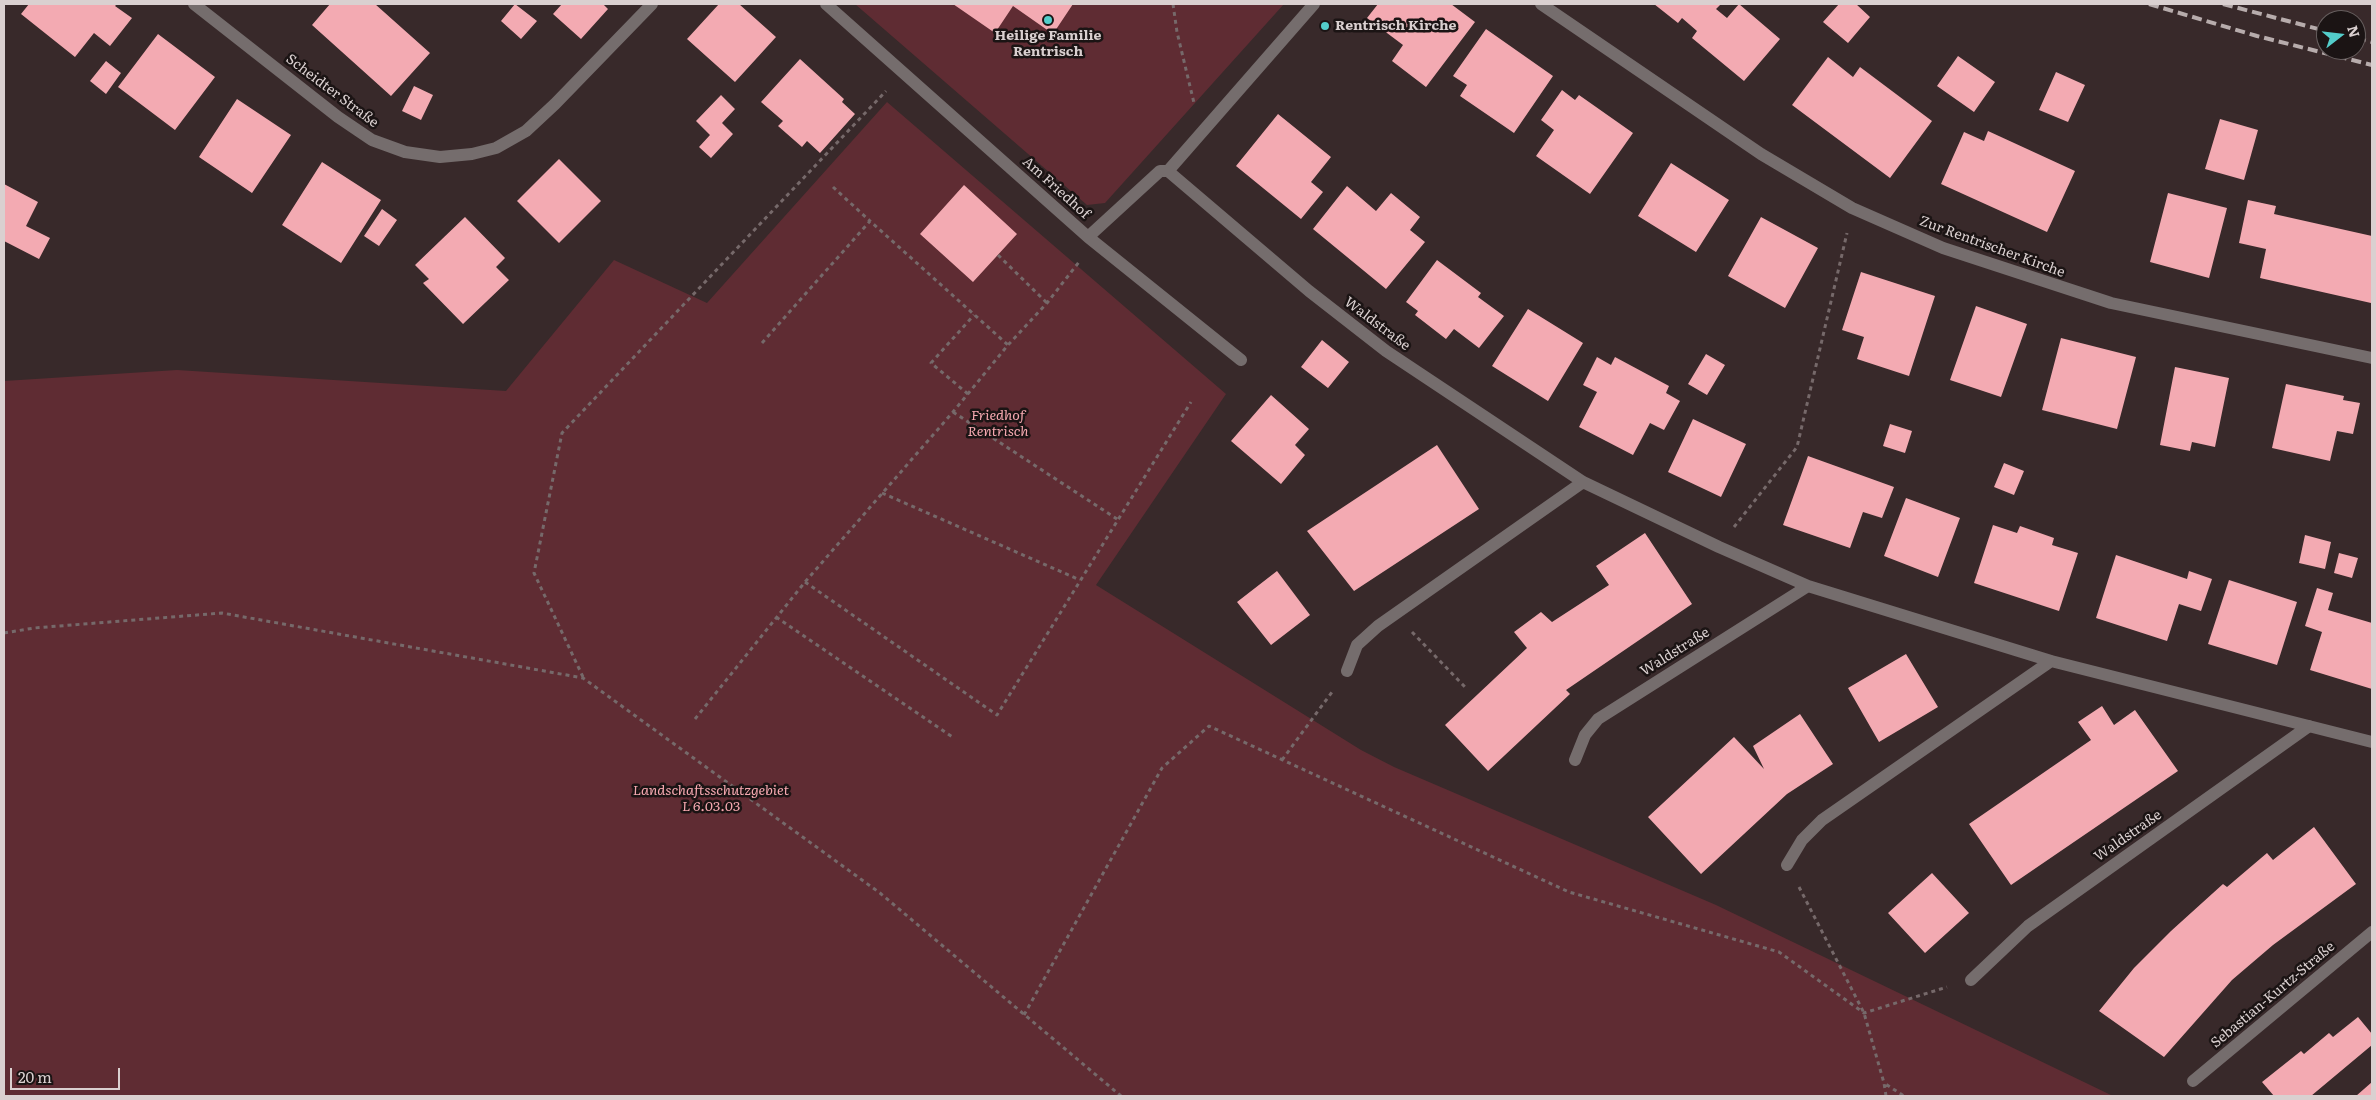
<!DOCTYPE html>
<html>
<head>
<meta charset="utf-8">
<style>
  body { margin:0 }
  #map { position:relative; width:2376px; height:1100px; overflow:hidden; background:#38292a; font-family:Literata,serif }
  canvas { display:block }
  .frame { position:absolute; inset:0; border:5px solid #dad0d0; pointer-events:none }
  .north { position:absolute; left:2316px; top:10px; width:50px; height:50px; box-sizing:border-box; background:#1b1414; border:1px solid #675f5f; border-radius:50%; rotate:74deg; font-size:14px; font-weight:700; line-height:20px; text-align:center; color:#dad0d0 }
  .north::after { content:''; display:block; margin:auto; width:18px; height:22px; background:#53cdca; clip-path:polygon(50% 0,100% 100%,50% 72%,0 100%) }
  .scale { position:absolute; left:10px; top:1068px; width:110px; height:22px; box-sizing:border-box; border:2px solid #dad0d0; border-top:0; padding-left:6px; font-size:15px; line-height:18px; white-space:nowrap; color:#dad0d0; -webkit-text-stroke:4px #1b1414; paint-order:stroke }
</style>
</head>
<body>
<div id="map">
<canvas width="2376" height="1100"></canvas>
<div class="frame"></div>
<div class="north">N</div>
<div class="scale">20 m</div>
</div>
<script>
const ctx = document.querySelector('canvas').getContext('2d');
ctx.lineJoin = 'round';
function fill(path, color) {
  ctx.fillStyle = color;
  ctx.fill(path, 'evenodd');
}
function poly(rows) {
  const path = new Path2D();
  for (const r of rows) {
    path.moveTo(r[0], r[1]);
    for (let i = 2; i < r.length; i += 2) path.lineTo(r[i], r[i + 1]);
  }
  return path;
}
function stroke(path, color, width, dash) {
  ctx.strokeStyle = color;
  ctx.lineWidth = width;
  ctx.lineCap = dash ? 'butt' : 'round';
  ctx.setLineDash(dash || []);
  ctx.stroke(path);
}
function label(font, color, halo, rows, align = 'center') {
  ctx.font = font + ' Literata,serif';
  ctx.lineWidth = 5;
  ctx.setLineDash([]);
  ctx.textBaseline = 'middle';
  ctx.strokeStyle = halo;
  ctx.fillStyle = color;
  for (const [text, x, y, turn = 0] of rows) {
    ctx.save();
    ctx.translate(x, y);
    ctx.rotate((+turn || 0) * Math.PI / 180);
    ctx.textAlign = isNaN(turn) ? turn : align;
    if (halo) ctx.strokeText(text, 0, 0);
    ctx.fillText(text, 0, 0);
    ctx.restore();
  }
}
fill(poly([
  [855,4,1284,4,1105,203,1087,205],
  [887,102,1226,394,1096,585,1361,750,1394,767,1716,905,2113,1096,4,1096,4,381,177,370,506,391,614,260,707,303]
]), '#5f2c33');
fill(poly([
  [29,4,117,4,115,6,132,18,110,46,94,33,75,57,21,14],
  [330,4,375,4,430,53,391,96,312,25],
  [515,4,537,21,521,39,501,21],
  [562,4,603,4,608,9,581,39,553,14],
  [719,4,739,4,776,37,735,82,687,39],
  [953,4,1073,4,1053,34,1013,6,995,33],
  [1378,4,1451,4,1475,22,1426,87,1392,61,1403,45,1367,18],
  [1654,4,1721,4,1716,9,1727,18,1739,4,1780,39,1744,81,1692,38,1697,31,1682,18,1678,23],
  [1839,4,1856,4,1870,17,1848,43,1823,22],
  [1486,29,1553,76,1514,133,1460,96,1467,85,1453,76],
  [158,34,215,77,175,130,118,87],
  [1958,56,1995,82,1974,112,1937,86],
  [1828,57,1853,77,1860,67,1932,121,1890,178,1792,105],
  [800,59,844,99,842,102,855,114,820,153,807,141,802,147,778,126,783,121,761,102],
  [106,61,121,73,106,94,90,81],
  [2056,72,2085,85,2068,122,2039,110],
  [414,86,433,95,421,120,402,111],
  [1562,90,1575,100,1579,95,1633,133,1590,194,1536,156,1554,130,1541,120],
  [721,95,735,109,722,123,733,134,711,158,699,147,710,135,696,121],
  [237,99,291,135,252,193,199,157],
  [1278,114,1331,157,1311,182,1323,192,1301,219,1236,166],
  [2220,119,2258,130,2244,180,2205,169],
  [1988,131,2075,171,2047,232,1941,184,1964,132,1984,141],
  [559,159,601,201,559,243,517,201],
  [322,162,381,200,341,263,282,225],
  [1671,163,1729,200,1696,252,1638,216],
  [4,184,38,202,26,226,50,238,39,259,4,241],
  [964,185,1017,234,973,282,920,234],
  [1347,186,1376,211,1391,193,1420,217,1410,230,1425,242,1386,289,1313,229],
  [2168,193,2227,208,2209,278,2150,262],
  [2248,200,2276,206,2274,214,2372,236,2371,303,2260,278,2266,249,2239,243],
  [382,209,397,220,379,246,364,236],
  [465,217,505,258,496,267,509,280,463,324,423,283,429,279,415,265],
  [1761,217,1818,248,1785,308,1728,276],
  [1437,260,1481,293,1478,297,1504,316,1479,348,1454,329,1446,339,1415,315,1418,311,1406,302],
  [1861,272,1935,296,1909,376,1857,359,1864,337,1842,330],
  [1976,306,2027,324,2001,397,1950,380],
  [1528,309,1583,343,1548,401,1492,366],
  [2061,338,2136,357,2117,429,2042,410],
  [1322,340,1349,362,1328,388,1301,367],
  [1706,354,1725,365,1707,395,1688,384],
  [1597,357,1611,365,1615,357,1669,386,1666,393,1680,401,1664,430,1650,423,1633,455,1579,427,1597,392,1583,385],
  [2175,367,2229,378,2215,447,2192,442,2190,451,2160,445],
  [2286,384,2344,396,2343,400,2360,403,2353,434,2337,431,2330,461,2272,448],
  [1271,395,1309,429,1295,445,1305,455,1281,484,1231,441],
  [1693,419,1746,444,1721,497,1668,472],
  [1890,424,1912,431,1905,453,1883,446],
  [1437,445,1479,509,1354,591,1307,531],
  [1808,456,1894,487,1882,518,1863,512,1850,548,1783,525],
  [2004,463,2024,471,2014,495,1994,487],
  [1906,498,1960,518,1938,577,1884,556],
  [1993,525,2017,533,2020,526,2054,538,2052,545,2078,553,2059,611,1974,583],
  [1645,533,1692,604,1566,690,1570,694,1488,771,1445,725,1527,648,1514,632,1541,612,1552,622,1609,585,1596,566],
  [2305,535,2331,542,2325,569,2299,563],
  [2339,553,2358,558,2352,578,2334,573],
  [2116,555,2187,579,2189,571,2212,579,2201,611,2179,604,2167,641,2096,618],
  [1277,571,1310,615,1271,645,1237,602],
  [2229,580,2297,602,2277,665,2208,644],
  [2317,588,2333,593,2328,610,2372,623,2372,689,2310,670,2322,632,2305,626],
  [1906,654,1938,707,1879,742,1848,688],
  [2102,706,2114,725,2135,710,2178,771,2011,885,1969,824,2091,740,2078,722],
  [1800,714,1833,764,1787,794,1701,874,1648,817,1734,737,1764,769,1753,746],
  [2314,827,2356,884,2273,945,2232,980,2164,1057,2099,1011,2134,968,2171,931,2223,884,2227,887,2267,853,2273,860],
  [1932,873,1969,913,1925,953,1888,913],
  [2358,1017,2372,1034,2372,1045,2311,1096,2274,1096,2262,1082,2301,1051,2304,1054,2329,1033,2333,1037],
  [2372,1082,2372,1096,2356,1096]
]), '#f3aab2');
stroke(poly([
  [1173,4,1177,32,1194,103],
  [833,187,870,221],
  [998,255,1047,303],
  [762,343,870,221,1008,345],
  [968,394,931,363,974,315],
  [953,412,1117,519],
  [882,493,1080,580],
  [1734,527,1797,447,1847,233],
  [805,582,997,715,1191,402],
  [776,617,954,738],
  [1412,632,1465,687],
  [4,633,34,628,222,613,583,678,880,893,1121,1096],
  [583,677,534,573,562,433,886,91],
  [695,719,805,582,953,412,1008,345,1047,303,1079,262],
  [1282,760,1332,692],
  [1799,887,1864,1013,1884,1083],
  [1024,1015,1162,768,1209,726,1569,892,1779,952,1864,1013,1947,987],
  [1886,1096,1884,1083,1904,1096]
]), '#76696a', 3, [4, 4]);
stroke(poly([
  [194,4,338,117,372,140,405,152,440,157,472,154,496,148,526,131,555,104,652,4],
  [826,4,1088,237,1241,360],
  [1541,4,1761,154,1852,208,1943,248,2111,303,2372,358],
  [1168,171,1309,291,1386,351,1583,482,1719,547,1808,586,2051,661,2372,742],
  [1088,237,1160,171,1168,171,1314,4],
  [1347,671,1357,645,1378,626,1583,482],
  [1575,760,1585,735,1598,719,1808,586],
  [1787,865,1802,840,1822,820,2051,661],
  [1971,980,2028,926,2309,726],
  [2193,1081,2372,932]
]), '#756d6d', 12);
stroke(poly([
  [2149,4,2257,36,2372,65],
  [2223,4,2326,31],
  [2356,38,2372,42]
]), '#b7acac', 4, [10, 5]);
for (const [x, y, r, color] of [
  [1048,20,5,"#53cdca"],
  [1325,26,5,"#53cdca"]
]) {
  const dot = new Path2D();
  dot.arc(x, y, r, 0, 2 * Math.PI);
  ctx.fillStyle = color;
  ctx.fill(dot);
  stroke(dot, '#1b1414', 2);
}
label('bold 14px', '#dad0d0', '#1b1414', [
  ["Rentrisch Kirche",1335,26],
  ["Heilige Familie",1048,36,"center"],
  ["Rentrisch",1048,52,"center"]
], 'left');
label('14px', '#dad0d0', '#1b1414', [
  ["Scheidter Straße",332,91,37],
  ["Am Friedhof",1056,188,42],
  ["Zur Rentrischer Kirche",1992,247,20],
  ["Waldstraße",1377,324,37],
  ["Waldstraße",1675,652,-32],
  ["Waldstraße",2128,836,-35],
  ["Sebastian-Kurtz-Straße",2273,995,-40]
]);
label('italic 14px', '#f7a9b1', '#1b1414', [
  ["Friedhof",998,416],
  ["Rentrisch",998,432],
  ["Landschaftsschutzgebiet",711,791],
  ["L 6.03.03",711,807]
]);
</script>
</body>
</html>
